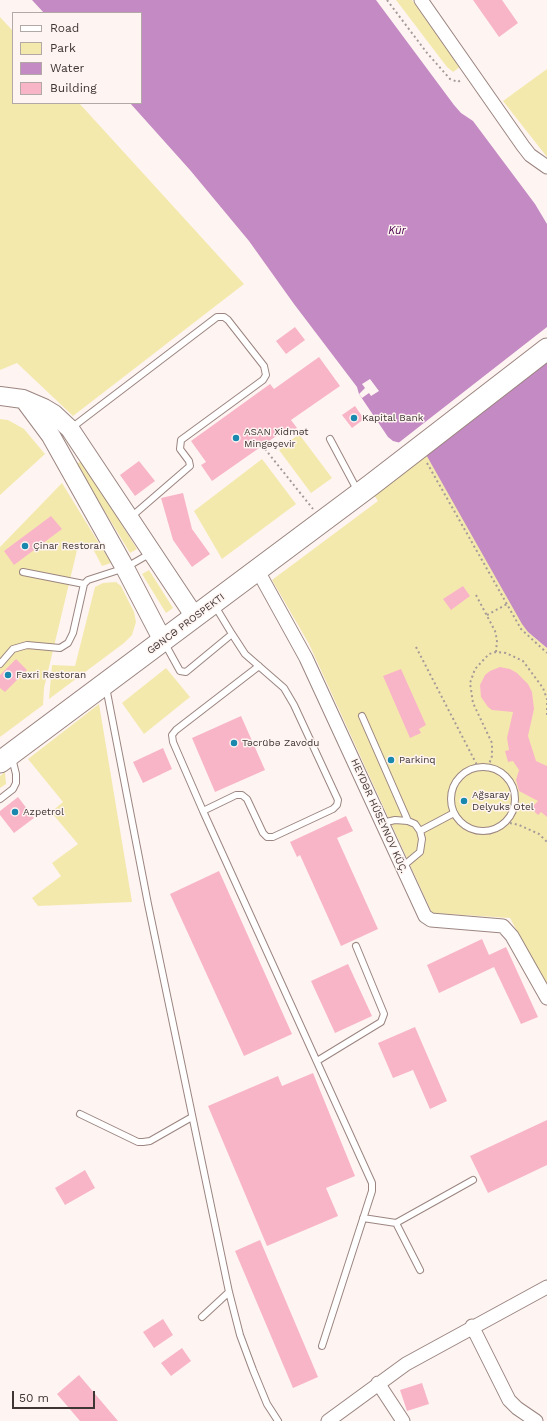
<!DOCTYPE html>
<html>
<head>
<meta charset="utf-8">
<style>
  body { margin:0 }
  #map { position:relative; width:547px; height:1421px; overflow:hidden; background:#fef4f1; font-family:"Work Sans",sans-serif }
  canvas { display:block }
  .legend { position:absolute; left:12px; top:12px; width:130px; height:92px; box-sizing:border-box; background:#fef4f1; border:1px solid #b2a8a5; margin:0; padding:5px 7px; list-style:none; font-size:12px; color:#3f3533 }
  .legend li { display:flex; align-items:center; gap:8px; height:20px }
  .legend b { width:20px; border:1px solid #b2a8a5 }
  .scale { position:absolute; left:12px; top:1391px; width:83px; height:18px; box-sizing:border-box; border:2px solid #3f3533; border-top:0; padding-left:5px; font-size:12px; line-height:14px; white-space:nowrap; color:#3f3533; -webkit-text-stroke:3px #fef4f1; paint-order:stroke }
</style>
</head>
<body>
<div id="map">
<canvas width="547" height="1421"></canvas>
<ul class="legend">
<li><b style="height:5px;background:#fff"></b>Road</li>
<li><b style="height:11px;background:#f4e9ad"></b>Park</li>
<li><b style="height:11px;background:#c48ac3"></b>Water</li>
<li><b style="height:11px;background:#f9b5c8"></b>Building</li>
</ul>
<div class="scale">50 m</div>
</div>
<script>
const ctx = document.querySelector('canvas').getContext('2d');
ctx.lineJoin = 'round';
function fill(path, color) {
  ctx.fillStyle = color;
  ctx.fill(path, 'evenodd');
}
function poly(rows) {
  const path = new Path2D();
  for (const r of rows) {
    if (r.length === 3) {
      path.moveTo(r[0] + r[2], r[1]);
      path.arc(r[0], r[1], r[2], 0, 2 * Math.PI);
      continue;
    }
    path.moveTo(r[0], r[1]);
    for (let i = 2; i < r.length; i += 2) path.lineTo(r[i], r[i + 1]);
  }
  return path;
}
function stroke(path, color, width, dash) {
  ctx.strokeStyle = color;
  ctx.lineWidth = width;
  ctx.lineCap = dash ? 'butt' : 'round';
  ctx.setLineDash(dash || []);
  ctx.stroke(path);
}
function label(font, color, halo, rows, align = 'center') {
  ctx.font = font + ' "Work Sans",sans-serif';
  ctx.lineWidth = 3;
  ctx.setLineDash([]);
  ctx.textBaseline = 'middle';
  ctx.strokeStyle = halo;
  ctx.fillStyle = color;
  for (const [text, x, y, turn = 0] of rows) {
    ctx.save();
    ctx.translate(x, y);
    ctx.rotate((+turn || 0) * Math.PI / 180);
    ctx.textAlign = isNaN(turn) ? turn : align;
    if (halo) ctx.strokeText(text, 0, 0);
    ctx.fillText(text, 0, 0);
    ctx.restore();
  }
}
fill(poly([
  [396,0,412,0,460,67,453,72,447,67],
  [0,17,13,31,13,103,79,103,244,284,73,416,17,363,0,370],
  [547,69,547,157,503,101],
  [0,419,8,420,24,429,45,454,0,495],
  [299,434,332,478,311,493,279,450],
  [426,454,528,632,547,648,547,987,510,918,432,913,309,644,272,580,378,501,374,495],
  [262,459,296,504,222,559,194,511],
  [82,461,137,549,130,553,76,464],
  [62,483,111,563,102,566,92,547,79,542,44,688,43,705,0,737,0,547],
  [149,570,173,608,166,613,142,574],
  [116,582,121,586,134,612,136,622,132,635,124,643,49,699,52,665,75,666,95,587,103,583],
  [166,668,190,697,144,734,122,703],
  [99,704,132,902,38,906,32,898,61,876,52,863,78,844,51,812,63,802,28,759],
  [5,772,6,784,0,788,0,776]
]), '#f4e9ad');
fill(poly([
  [32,0,376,0,454,105,461,113,473,121,535,204,547,224,547,648,528,632,522,624,424,451,416,447,393,441,388,437,359,394,357,387,294,304,249,241,190,170,130,103,141,103,141,13,44,13]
]), '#c48ac3');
fill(poly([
  [547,327,547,355,415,449,397,444],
  [370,379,379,391,371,396,369,393,362,398,359,394,365,388,362,384]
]), '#fef4f1');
fill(poly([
  [473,0,502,0,518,23,499,37],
  [295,327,305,340,286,354,276,341],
  [319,357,340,386,291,420,297,428,286,436,282,432,212,481,201,465,206,462,191,441,270,384,274,389],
  [355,406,364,419,352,428,342,415],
  [139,461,155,481,135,496,120,475],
  [183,493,192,529,210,554,192,567,173,540,161,498],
  [51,516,62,529,14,565,4,551],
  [463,586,470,596,451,610,443,599],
  [16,659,27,670,5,692,0,688,0,675],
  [500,667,510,669,517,673,528,684,532,692,534,709,528,736,536,761,547,766,547,817,541,812,538,815,531,808,538,801,519,791,516,780,519,770,513,761,508,762,505,751,509,750,507,738,513,712,492,710,488,707,481,697,480,685,485,675,490,671],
  [401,669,426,725,419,729,421,733,410,738,383,676],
  [241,716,265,770,215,792,192,738],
  [163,748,172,769,143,783,133,762],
  [18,797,34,818,14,833,0,815,0,811],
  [346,816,353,831,337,838,378,929,341,946,300,855,297,857,290,842],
  [219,871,292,1034,244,1056,170,894],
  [482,939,489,955,506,947,538,1017,521,1024,494,967,439,993,427,965],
  [348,964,372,1016,335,1033,311,981],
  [415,1027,447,1101,430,1109,413,1070,393,1078,378,1043],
  [313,1073,355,1176,326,1188,338,1216,267,1246,208,1106,278,1076,282,1086],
  [547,1120,547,1165,488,1193,470,1156],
  [85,1170,95,1188,65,1205,55,1188],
  [260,1240,318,1377,293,1388,235,1251],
  [163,1319,173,1335,154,1348,143,1332],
  [182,1348,191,1361,171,1376,161,1363],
  [79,1375,118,1421,80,1421,57,1394],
  [422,1383,429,1404,407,1411,400,1390]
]), '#f9b5c8');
const service = poly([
  [70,429,217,317,224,317,228,320,264,366,266,375,263,380,181,440,180,449,189,461,190,466,131,517],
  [330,439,354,484],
  [23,572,84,584],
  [232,634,245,654,284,688,294,705,338,800,337,805,333,809,273,837,267,837,263,833,247,799,242,795,236,795,203,811,173,742,172,735,176,730,259,666],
  [164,642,180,671,186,672,232,634,215,606],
  [0,664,13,649,27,645,60,648,68,643,73,633,84,584,88,580,125,568,151,553],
  [106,687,148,904,229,1292,240,1335,253,1370,267,1404,278,1421],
  [362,716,408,821],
  [483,799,32],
  [0,799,13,789,16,783,16,774,12,758],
  [203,811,372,1183,372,1191,322,1346],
  [382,823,395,820,408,821,415,824,420,831,422,839,420,852,402,867],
  [420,831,454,813],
  [317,1061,381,1022,384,1014,356,946],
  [80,1114,138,1142,143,1142,150,1141,192,1117],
  [363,1218,396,1223,473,1180],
  [396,1223,420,1270],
  [202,1317,229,1292]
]);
const minor = poly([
  [421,0,523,146,530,155,547,167],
  [258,571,306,658,425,916,431,920,503,926,512,936,547,998],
  [472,1326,509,1400,517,1408,536,1421],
  [378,1383,403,1421],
  [328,1421,406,1364,547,1287]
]);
const secondary = poly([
  [0,396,23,399,44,408,54,414,70,429,195,617],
  [25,401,51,436,125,568,163,641]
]);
const primary = poly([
  [0,762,371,485,547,349]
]);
stroke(service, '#9b8580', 8);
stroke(minor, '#9b8580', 15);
stroke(secondary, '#9b8580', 20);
stroke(primary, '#9b8580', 23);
stroke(poly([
  [387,0,427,53,450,79,458,82,462,79],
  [265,449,313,509],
  [427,463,521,629,547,653],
  [476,595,495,631,497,640,496,652],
  [487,615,507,604],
  [416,647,478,767],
  [488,767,492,756,492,743,473,703,470,683,475,669,489,654,496,652,506,653,523,661,543,688,547,699,547,717],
  [505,822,519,825,539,834,547,842]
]), '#a59b98', 2, [2, 3]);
stroke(service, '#fff', 6);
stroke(minor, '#fff', 13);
stroke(secondary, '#fff', 18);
stroke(primary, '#fff', 21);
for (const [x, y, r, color] of [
  [354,418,4,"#1888ae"],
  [236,438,4,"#1888ae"],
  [25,546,4,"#1888ae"],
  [8,675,4,"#1888ae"],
  [234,743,4,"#1888ae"],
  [391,760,4,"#1888ae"],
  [464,801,4,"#1888ae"],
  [15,812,4,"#1888ae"]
]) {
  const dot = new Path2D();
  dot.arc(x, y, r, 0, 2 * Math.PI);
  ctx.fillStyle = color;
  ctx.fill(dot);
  stroke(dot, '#fef4f1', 1.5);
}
label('10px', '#3f3533', '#fef4f1', [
  ["Kapital Bank",362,418],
  ["ASAN Xidmət",244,432],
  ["Mingəçevir",244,444],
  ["Çinar Restoran",33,546],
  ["Fəxri Restoran",16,675],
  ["Təcrübə Zavodu",242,743],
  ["Parkinq",399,760],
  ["Ağsaray",472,795],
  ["Delyuks Otel",472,807],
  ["Azpetrol",23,812]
], 'left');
label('10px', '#3f3533', '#fef4f1', [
  ["GƏNCƏ PROSPEKTI",186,624,-37],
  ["HEYDƏR HÜSEYNOV KÜÇ.",379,816,66]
]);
label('italic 11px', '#4c024e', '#fef4f1', [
  ["Kür",397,231]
]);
</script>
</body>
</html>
